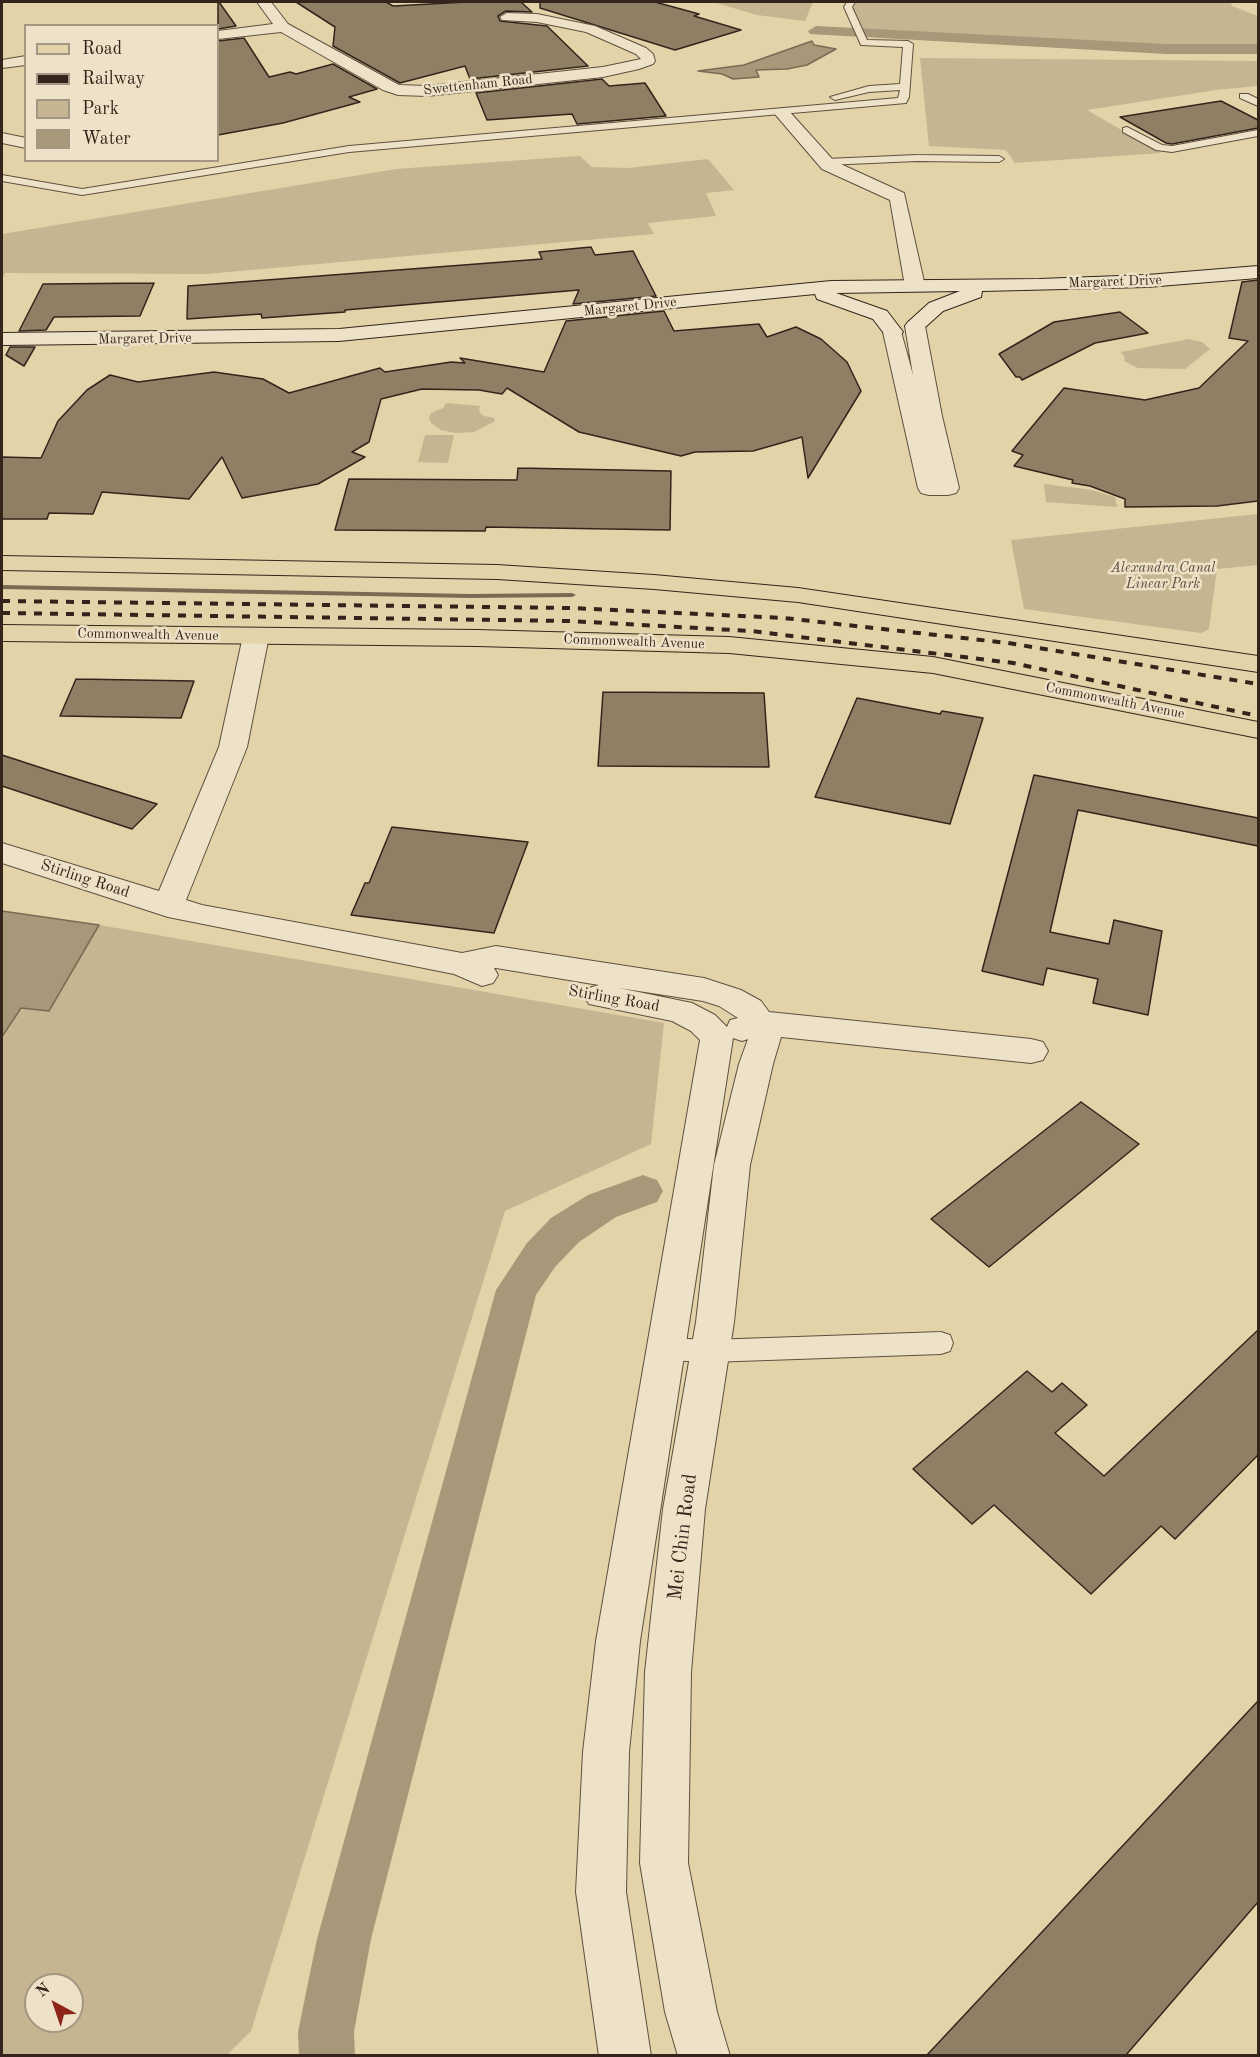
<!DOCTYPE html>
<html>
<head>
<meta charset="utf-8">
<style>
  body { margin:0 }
  #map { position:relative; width:1260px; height:2057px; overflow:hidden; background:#e3d3a9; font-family:"Old Standard TT",serif }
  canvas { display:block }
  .frame { position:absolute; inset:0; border:3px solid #33251c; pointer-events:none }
  .legend { position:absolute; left:24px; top:24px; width:195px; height:138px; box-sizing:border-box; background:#ede2c7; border:2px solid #a39683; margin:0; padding:8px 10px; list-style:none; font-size:18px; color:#33251c }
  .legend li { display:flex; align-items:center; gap:12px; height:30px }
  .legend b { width:30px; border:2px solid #a39683 }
  .north { position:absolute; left:24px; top:1973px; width:60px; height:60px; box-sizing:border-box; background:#ede2c7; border:2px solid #a39683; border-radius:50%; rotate:320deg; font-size:16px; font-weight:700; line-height:24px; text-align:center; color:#33251c }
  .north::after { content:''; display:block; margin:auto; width:21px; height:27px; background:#8f2418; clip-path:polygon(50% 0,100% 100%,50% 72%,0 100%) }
</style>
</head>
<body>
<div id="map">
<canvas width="1260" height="2057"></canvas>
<div class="frame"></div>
<ul class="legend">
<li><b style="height:8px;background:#e3d3a9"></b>Road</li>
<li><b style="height:8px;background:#33251c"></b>Railway</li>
<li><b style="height:16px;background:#c5b591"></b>Park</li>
<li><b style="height:16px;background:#a79879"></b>Water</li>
</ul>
<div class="north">N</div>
</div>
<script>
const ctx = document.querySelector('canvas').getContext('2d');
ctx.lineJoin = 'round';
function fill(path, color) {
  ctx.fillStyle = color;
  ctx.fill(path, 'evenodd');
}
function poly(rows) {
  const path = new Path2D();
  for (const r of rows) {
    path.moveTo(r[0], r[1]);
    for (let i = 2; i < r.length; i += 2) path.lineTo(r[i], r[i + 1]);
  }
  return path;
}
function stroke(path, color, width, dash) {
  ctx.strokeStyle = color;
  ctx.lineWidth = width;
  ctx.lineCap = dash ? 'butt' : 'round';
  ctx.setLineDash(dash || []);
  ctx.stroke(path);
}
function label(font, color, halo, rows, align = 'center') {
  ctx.font = font + ' "Old Standard TT",serif';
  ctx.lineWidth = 5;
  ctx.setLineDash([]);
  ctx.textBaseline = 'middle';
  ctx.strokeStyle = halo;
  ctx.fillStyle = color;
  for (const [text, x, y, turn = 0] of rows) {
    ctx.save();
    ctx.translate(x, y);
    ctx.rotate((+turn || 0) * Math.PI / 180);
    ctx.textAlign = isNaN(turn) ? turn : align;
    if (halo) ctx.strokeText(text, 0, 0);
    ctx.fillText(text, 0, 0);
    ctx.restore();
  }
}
fill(poly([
  [713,2,813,2,805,21,757,15],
  [856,2,1231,2,1232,6,1258,16,1258,45,1169,47,864,30,853,9],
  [920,58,1258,61,1258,86,1216,90,1087,110,1161,153,1015,163,1006,150,929,146],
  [580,156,592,167,628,168,708,159,734,190,706,193,716,216,648,223,654,234,206,274,5,273,2,279,2,234,396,169],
  [1189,339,1202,342,1210,349,1185,369,1138,368,1124,361,1125,358,1121,352],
  [446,403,480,406,479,412,484,416,494,418,495,421,474,432,456,433,441,430,431,423,429,418,431,413,443,408],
  [425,435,454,435,448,463,418,462],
  [1044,484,1092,490,1115,497,1117,507,1046,502],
  [1258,514,1258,565,1217,569,1209,629,1201,633,1024,609,1011,540],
  [99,925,664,1023,651,1144,505,1211,251,2031,227,2055,2,2055,2,1040,21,1008,50,1011],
  [36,1985,72,1985,72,2021,36,2021]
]), '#c5b591');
const water = poly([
  [812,41,814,45,836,49,807,65,787,69,756,70,759,77,733,79,722,74,698,71,744,65,812,41],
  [2,911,99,925,49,1011,21,1008,2,1037,2,911]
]);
fill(water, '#a79879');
stroke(water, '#796a54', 1.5);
fill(poly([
  [2,585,470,594,572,593,576,595,572,597,470,598,2,589,2,585]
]), '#796a54');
fill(poly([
  [816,26,1166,44,1258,44,1258,54,1166,54,810,34,808,31,816,26],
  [643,1175,657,1180,663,1191,657,1202,616,1217,579,1242,555,1267,536,1295,371,1939,354,2032,355,2056,299,2056,298,2032,317,1939,496,1290,527,1243,551,1218,588,1195,643,1175]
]), '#a79879');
const building = poly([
  [218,2,219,2,236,26,218,29,218,2],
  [296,2,386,2,393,6,467,2,521,2,532,12,506,11,498,16,500,21,547,26,588,66,470,79,465,66,400,83,333,46,335,27,296,2],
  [540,2,655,2,699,14,694,16,741,30,675,50,540,8,540,2],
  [244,38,269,77,290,72,296,74,333,64,377,89,349,97,360,102,283,123,218,135,218,41,244,38],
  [602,79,609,86,645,83,666,116,577,124,572,114,487,120,476,93,602,79],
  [1221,101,1258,120,1258,128,1172,144,1166,143,1120,117,1221,101],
  [591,247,595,255,633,251,656,296,573,304,579,290,345,310,345,312,262,318,261,314,187,319,188,286,542,259,539,252,591,247],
  [1258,280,1258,501,1217,506,1125,507,1125,499,1090,486,1072,483,1073,480,1014,466,1023,455,1012,451,1064,388,1145,400,1199,388,1248,341,1229,338,1242,282,1258,280],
  [154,283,140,316,54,317,46,330,19,331,43,284,154,283],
  [664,311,674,331,759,324,767,337,796,327,821,339,847,362,861,391,808,478,802,437,753,451,695,452,681,456,579,432,507,388,502,394,479,390,422,389,381,399,369,442,352,452,365,457,318,484,242,498,222,457,189,499,102,492,93,514,49,513,47,519,2,519,2,457,41,458,58,421,87,390,110,375,138,382,214,372,263,379,289,393,380,368,385,372,451,362,465,363,460,358,544,372,566,321,664,311],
  [1120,312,1148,333,1095,343,1022,380,1020,377,1016,377,999,354,1054,322,1120,312],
  [10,347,35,347,24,366,6,355,10,347],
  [518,468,671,471,670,530,486,527,485,531,335,530,349,479,517,480,518,468],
  [76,679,194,681,181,718,60,716,76,679],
  [603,692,764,693,769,767,598,766,603,692],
  [857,698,940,714,942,711,983,718,950,824,815,797,857,698],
  [2,755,51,771,157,804,132,829,2,786,2,755],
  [1034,775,1258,818,1258,846,1078,810,1050,932,1109,944,1114,920,1162,931,1148,1015,1093,1003,1098,979,1047,968,1043,985,982,971,1034,775],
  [392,827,528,842,494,933,351,915,365,883,369,883,392,827],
  [1081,1102,1139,1144,989,1267,931,1219,1081,1102],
  [1258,1330,1258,1455,1175,1539,1161,1526,1091,1594,994,1505,972,1524,913,1469,1027,1371,1052,1392,1062,1383,1087,1405,1055,1433,1104,1476,1258,1330],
  [1258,1701,1258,1902,1126,2055,927,2055,1258,1701]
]);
fill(building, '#8f7f65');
stroke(building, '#33251c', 1.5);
const lane = poly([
  [847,2,855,2,852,7,867,40,908,41,913,44,909,97,906,103,349,152,82,195,2,181,2,175,82,189,349,146,898,98,900,90,869,92,835,100,830,97,869,86,900,84,903,47,861,45,844,7,847,2],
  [1240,94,1248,94,1258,99,1258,106,1240,98,1240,94],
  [1127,127,1162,145,1172,146,1258,130,1258,136,1172,152,1156,150,1123,132,1123,128,1127,127],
  [917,155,999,156,1004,159,999,162,917,161,826,165,821,162,826,159,917,155],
  [941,1332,950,1335,953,1343,950,1351,941,1354,710,1362,666,1360,657,1357,654,1349,657,1341,666,1338,710,1340,941,1332]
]);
const street = poly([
  [257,2,271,2,288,24,399,85,427,86,603,67,641,59,636,54,586,32,537,22,502,20,500,17,507,13,537,14,595,26,646,48,653,54,655,61,653,64,639,69,603,77,427,96,398,95,383,90,281,32,218,39,218,31,273,24,257,2],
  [26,56,26,65,2,68,2,60,26,56],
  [782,108,788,110,834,161,904,193,925,286,922,290,908,290,905,286,890,200,822,169,774,113,782,108],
  [2,133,26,138,26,148,2,143,2,133],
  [915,320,922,322,925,326,942,416,959,488,956,493,948,495,929,495,921,493,918,488,883,332,886,328,900,328,913,375,905,326,908,322,915,320],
  [256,628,265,631,269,636,247,747,186,900,202,905,462,953,496,946,704,978,741,990,761,1001,769,1012,1031,1039,1043,1042,1048,1051,1043,1060,1031,1063,781,1037,773,1064,750,1165,734,1322,705,1509,691,1672,688,1863,717,2012,730,2056,678,2056,665,2012,640,1863,645,1672,663,1509,696,1322,714,1165,739,1064,748,1039,742,1041,733,1038,640,1641,629,1752,626,1892,651,2056,599,2056,576,1892,583,1752,596,1641,700,1040,691,1031,672,1021,589,1004,584,996,589,988,599,985,496,968,494,968,498,975,493,983,482,986,454,974,168,917,2,863,2,843,159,891,219,747,243,636,247,631,256,628],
  [619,988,703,1001,719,1006,738,1018,730,1020,727,1027,715,1015,692,1003,619,988]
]);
const secondary = poly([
  [1258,266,1258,278,1147,287,982,291,981,297,943,311,922,330,915,332,908,330,905,326,908,322,929,303,960,291,836,293,887,311,903,332,900,336,893,338,886,336,873,319,817,299,815,294,339,341,2,345,2,333,339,329,831,281,1039,279,1147,275,1258,266]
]);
const primary = poly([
  [2,556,497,565,654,575,798,588,1258,656,1258,672,798,602,654,589,497,579,2,570,2,556],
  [2,625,477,630,729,637,933,657,1258,722,1258,738,933,673,729,653,477,646,2,641,2,625]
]);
stroke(lane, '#5f503f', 2);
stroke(street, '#5f503f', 2);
stroke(secondary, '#33251c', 2);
stroke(primary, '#33251c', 2);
fill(lane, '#ede2c7');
fill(street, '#ede2c7');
fill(secondary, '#ede2c7');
fill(primary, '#e3d3a9');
stroke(poly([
  [2,601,570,608,784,618,1008,643,1258,684],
  [2,613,570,621,751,631,1013,663,1258,716]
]), '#33251c', 4, [8, 8]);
label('14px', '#33251c', '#ede2c7', [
  ["Swettenham Road",478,85,-6],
  ["Margaret Drive",1115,282,-2],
  ["Margaret Drive",630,307,-6],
  ["Margaret Drive",145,339,-1],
  ["Commonwealth Avenue",148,635,1],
  ["Commonwealth Avenue",634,642,2],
  ["Commonwealth Avenue",1115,701,11]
]);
label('italic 14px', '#584939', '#ede2c7', [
  ["Alexandra Canal",1163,568],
  ["Linear Park",1163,584]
]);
label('16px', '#33251c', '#ede2c7', [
  ["Stirling Road",85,879,18],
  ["Stirling Road",614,999,10]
]);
label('20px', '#33251c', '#ede2c7', [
  ["Mei Chin Road",683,1537,-83]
]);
</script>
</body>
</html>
